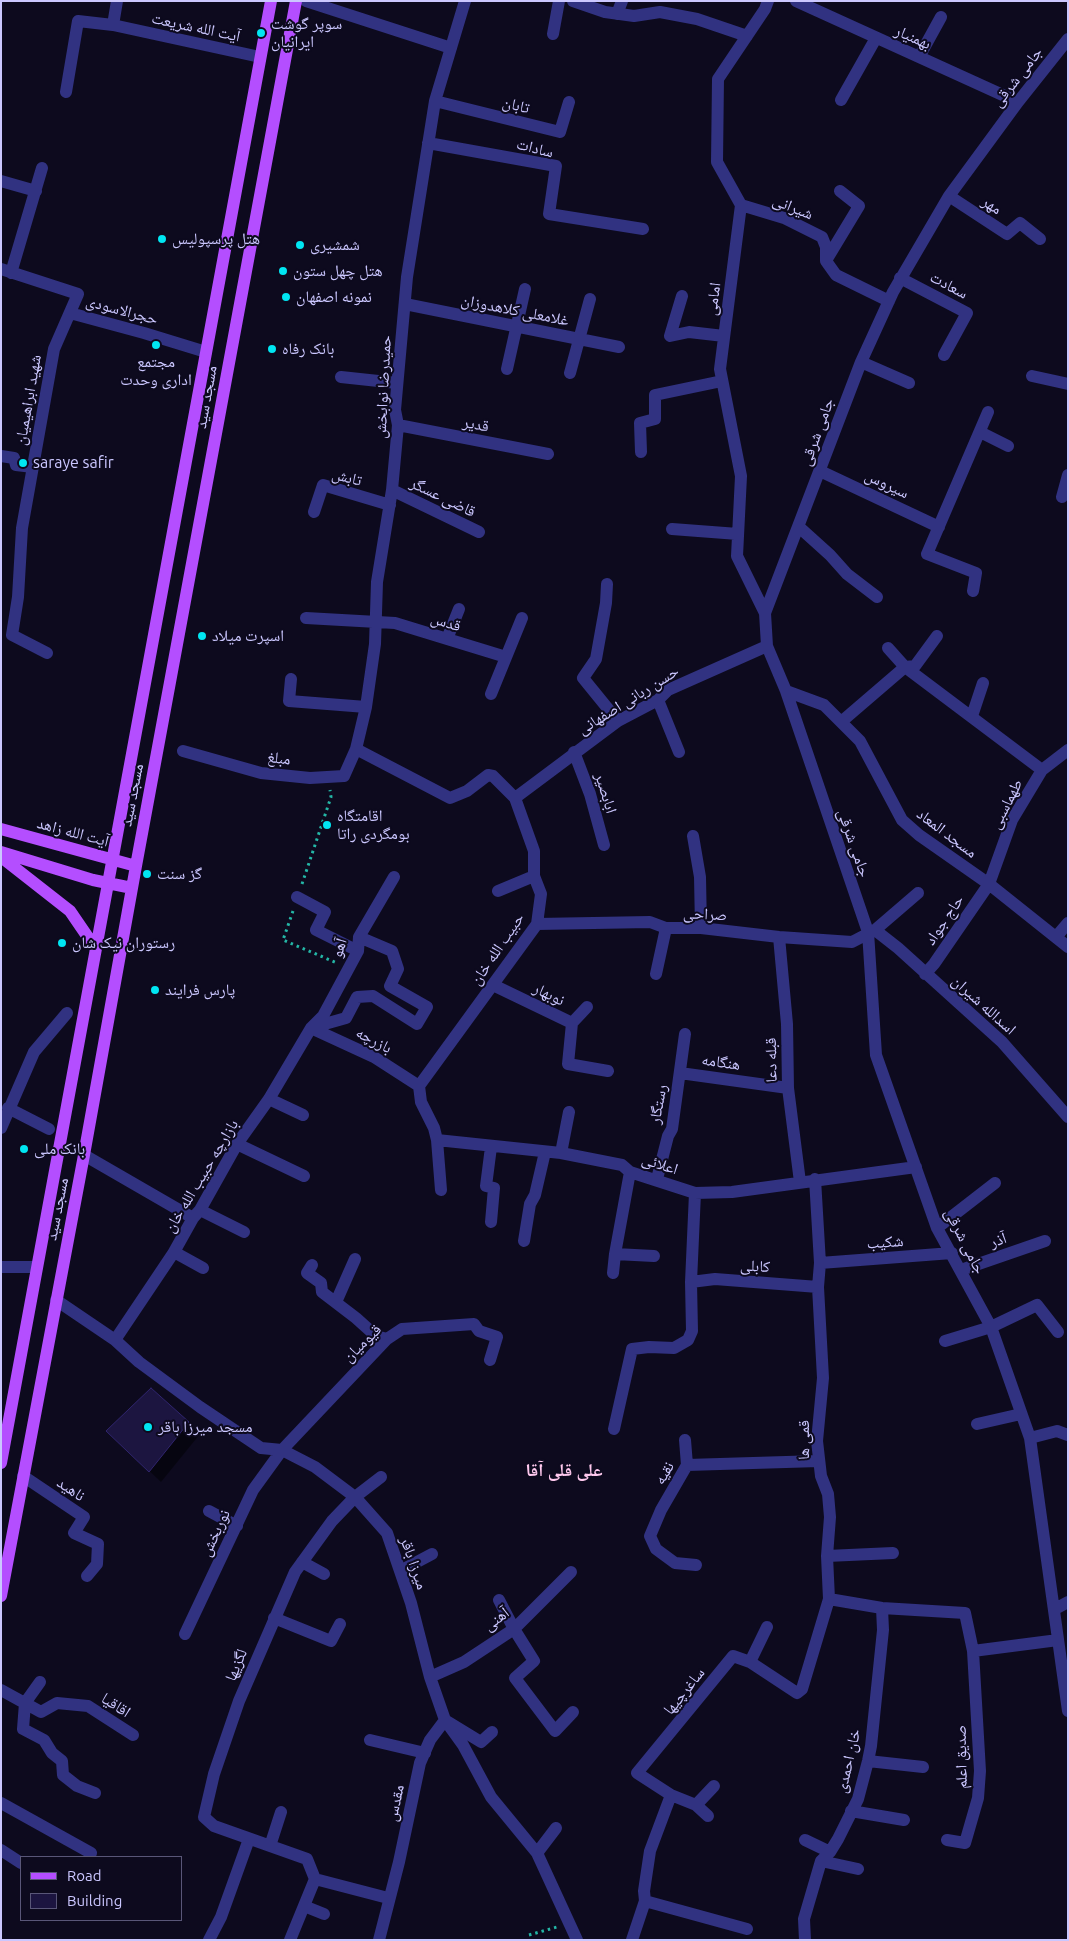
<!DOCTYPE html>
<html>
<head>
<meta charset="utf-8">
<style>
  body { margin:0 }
  #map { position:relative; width:1069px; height:1941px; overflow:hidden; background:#0d0a1e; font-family:Ubuntu,sans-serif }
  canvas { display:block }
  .frame { position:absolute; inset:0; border:2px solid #cbc7ff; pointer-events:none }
  .legend { position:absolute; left:20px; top:1856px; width:162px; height:65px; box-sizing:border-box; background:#0d0a1e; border:1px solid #595678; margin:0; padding:6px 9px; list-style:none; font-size:15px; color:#cbc7ff }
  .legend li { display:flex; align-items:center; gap:10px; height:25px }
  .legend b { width:25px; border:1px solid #595678 }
</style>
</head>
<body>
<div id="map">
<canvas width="1069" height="1941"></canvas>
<div class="frame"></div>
<ul class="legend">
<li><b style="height:6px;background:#b44eff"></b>Road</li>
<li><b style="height:14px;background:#1c1540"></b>Building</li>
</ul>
</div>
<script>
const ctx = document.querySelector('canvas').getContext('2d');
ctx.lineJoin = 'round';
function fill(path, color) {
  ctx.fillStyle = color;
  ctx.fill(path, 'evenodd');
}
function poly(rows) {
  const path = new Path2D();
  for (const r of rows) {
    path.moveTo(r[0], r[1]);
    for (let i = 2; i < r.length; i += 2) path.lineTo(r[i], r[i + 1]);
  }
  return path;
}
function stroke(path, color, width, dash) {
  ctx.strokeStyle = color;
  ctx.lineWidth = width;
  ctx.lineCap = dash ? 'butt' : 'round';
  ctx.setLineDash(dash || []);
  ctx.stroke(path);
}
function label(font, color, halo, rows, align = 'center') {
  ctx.font = font + ' Ubuntu,"Noto Naskh Arabic",sans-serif';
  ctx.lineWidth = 4;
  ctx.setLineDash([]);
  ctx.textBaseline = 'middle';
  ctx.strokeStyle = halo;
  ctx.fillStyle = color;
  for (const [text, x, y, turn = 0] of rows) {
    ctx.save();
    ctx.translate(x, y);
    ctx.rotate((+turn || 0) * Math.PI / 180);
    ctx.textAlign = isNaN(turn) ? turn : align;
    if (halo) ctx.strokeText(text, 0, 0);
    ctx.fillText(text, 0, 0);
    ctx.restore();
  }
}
fill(poly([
  [151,1389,200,1434,161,1482,119,1442]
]), '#0007');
const building = poly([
  [151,1388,189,1422,149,1472,106,1431,151,1388]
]);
fill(building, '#1c1540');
stroke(building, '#30256e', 1);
stroke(poly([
  [302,884,331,797,330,790],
  [293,911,283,940,337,963],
  [529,1935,557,1927]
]), '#24b6a6', 3, [2.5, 4]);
stroke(poly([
  [306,1,451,48],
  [573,1,605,12,634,16,660,12,697,19,747,36],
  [796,1,1018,102],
  [617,14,622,1],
  [113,25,117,1],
  [553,34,559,1],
  [1068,39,1018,102,949,196,893,292,861,362,765,613,767,646,786,691,868,932,876,1055,937,1228,991,1327,1030,1438,1068,1711],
  [919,57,941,17],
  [66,92,78,21,113,25,260,57],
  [841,100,876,38],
  [435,101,560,132,569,102],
  [428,143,556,166,549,214,643,229],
  [1,181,36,191],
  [949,196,1007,234,1020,223,1040,239],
  [741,205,784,218,822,237,826,247,826,261,836,275,889,301],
  [827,259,859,206,840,191],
  [1,269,78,294,54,349,22,528,18,597,12,635,47,653],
  [11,273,42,168],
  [900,278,967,313,944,355],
  [682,296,670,336,689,332,724,336],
  [405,304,619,347],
  [70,313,144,333,206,352],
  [861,362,909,383],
  [507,369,525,289],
  [570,373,590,299],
  [1032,376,1068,384],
  [341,377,397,383],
  [398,425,548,454],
  [980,432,1008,446],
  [641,452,640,423,655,419,655,395,722,381],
  [1,456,14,458,16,465,33,467],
  [820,471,939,527],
  [392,490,479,532],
  [1062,497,1068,475],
  [314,512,323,485,390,505],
  [799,527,830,555,847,574,877,597],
  [672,529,738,534],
  [607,584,606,603,596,659,583,678,618,721],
  [973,591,976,573,927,554,988,412],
  [765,613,737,556,741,476,720,369,741,205,717,162,718,79,765,9,768,1],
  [306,618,395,623,506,657],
  [447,639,459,609],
  [888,648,905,667,1042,770],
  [291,679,289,701,366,707],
  [786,691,824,705,860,741,902,820,919,835,989,884,1068,947],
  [491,694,522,618],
  [658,700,679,752],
  [972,716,983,683],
  [841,722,905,667,915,666,937,636],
  [356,749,450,798,467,791,488,775,493,776,515,798,534,851,534,876,541,894,537,924,419,1086,421,1102,434,1128,437,1140,561,1153,622,1165,630,1172,695,1193,732,1192,916,1167],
  [183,751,261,773,310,778,344,776,356,749,366,707,375,644,377,582,392,490,398,425,395,410,407,277,435,101,465,1],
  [574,752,590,794,604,845],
  [515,798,618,721,658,700,668,690,767,646],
  [693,836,700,877,701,928],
  [498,891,534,876],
  [297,897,325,912,316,930,358,951],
  [537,924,650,922,666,928,701,928,779,937,852,942,875,930,898,948,1002,1042,1068,1117],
  [875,930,918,893],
  [779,937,787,1024,788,1088,800,1182],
  [1056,937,1068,923],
  [656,974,666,928],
  [925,974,934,964,989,884,1012,820,1042,770,1068,750],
  [493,985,572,1023,587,1007],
  [572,1023,568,1064,608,1071],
  [314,1027,346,1018,357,997,373,996,417,1024,427,1007,390,986,398,969,392,951,359,937],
  [311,1028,374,1057,419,1086],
  [680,1073,788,1088],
  [269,1099,303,1115],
  [8,1108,49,1129],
  [1,1128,34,1052,67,1013],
  [437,1140,441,1190],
  [237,1144,304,1176],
  [491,1147,486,1186,494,1188,491,1222],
  [561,1153,569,1112],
  [84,1155,193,1218],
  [630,1172,615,1254,654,1256],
  [657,1179,668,1136,672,1129,685,1034],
  [200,1210,244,1232],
  [937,1228,995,1183],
  [524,1241,530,1204,535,1195,545,1152],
  [174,1252,203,1268],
  [820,1263,952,1253],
  [312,1265,307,1273,321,1283,322,1292,356,1318,376,1336,387,1339],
  [1,1267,37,1267],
  [961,1270,1045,1241],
  [613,1273,615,1254],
  [691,1282,715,1279,818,1287],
  [56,1300,115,1340,139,1362,200,1407,261,1448,282,1450,315,1467,355,1497,387,1533,411,1603,430,1677,445,1720,463,1745,491,1797,537,1853,577,1940],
  [336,1302,355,1259],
  [115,1340,174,1252,193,1218,200,1210,237,1144,269,1099,311,1028,323,1016,358,951,359,937,394,877],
  [945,1341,991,1327,1037,1305,1058,1332],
  [977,1424,1021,1414],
  [614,1429,632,1349,649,1347,674,1348,688,1340,692,1331,691,1282,695,1193],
  [1030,1438,1057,1431,1068,1435],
  [685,1440,687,1465],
  [23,1476,84,1517,74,1533,98,1544,97,1564,87,1576],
  [381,1477,355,1497,332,1521,295,1572,239,1701,214,1774,204,1817,214,1826,307,1859,315,1879,388,1898],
  [209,1511,237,1526],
  [827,1556,893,1553],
  [302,1562,324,1574],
  [696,1565,675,1563,656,1549,650,1536,661,1510,687,1465,819,1461],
  [400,1571,432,1554],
  [829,1599,882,1608,965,1613,973,1651,1058,1640],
  [499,1600,514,1629,534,1661,515,1678,555,1731,573,1712],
  [1055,1609,1068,1602],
  [274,1618,331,1641,340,1624],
  [185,1634,253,1490,282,1450,387,1339,402,1329,474,1324,479,1331,497,1337,490,1360],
  [750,1662,767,1627],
  [430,1677,464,1662,514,1629,571,1572],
  [40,1682,25,1703,23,1729,44,1740,52,1753,62,1761,63,1775,77,1786,95,1793],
  [1,1690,41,1712,57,1703,88,1706,133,1735],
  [370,1740,425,1753],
  [868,1761,923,1767],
  [1,1803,91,1853],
  [696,1805,714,1786],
  [851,1811,904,1820],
  [708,1816,696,1805,671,1795,637,1773,733,1656,750,1662,797,1693,802,1689,829,1599,827,1556,830,1517,828,1494,821,1476,817,1441,823,1378,818,1287,820,1263,815,1179],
  [805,1840,830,1852],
  [947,1840,965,1843,978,1798,980,1771,973,1651],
  [270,1846,281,1812],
  [1,1850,21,1863],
  [537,1853,556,1828],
  [821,1861,858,1869],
  [645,1901,747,1929],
  [304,1906,324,1914],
  [209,1940,221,1917,249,1839],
  [290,1940,315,1879],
  [379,1940,399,1862,420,1763,430,1740,445,1720,481,1742,492,1732],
  [632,1940,645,1901,644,1891,650,1851,671,1795],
  [805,1940,804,1919,821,1861,830,1852,838,1839,858,1799,868,1761,871,1746,883,1630,882,1608]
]), '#313281', 12);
stroke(poly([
  [1,829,136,866],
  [1,852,93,880,132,888],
  [1,857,70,911,96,949],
  [1,1463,271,1],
  [1,1596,84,1155,136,866,296,1]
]), '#b44eff', 12);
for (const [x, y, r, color] of [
  [261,33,5,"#00e6f2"],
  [162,239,5,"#00e6f2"],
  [300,245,5,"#00e6f2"],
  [283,271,5,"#00e6f2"],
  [286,297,5,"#00e6f2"],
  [156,345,5,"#00e6f2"],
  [272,349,5,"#00e6f2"],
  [23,463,5,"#00e6f2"],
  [202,636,5,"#00e6f2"],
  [327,825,5,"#00e6f2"],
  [147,874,5,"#00e6f2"],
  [62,943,5,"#00e6f2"],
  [155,990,5,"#00e6f2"],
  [24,1149,5,"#00e6f2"],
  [148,1427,5,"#00e6f2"]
]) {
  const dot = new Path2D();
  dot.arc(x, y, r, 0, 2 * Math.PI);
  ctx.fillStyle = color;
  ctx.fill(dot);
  stroke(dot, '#0d0a1e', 2);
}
label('16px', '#cbc7ff', '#0d0a1e', [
  ["سوپر گوشت",271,24],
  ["ایرانیان",271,42],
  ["هتل پرسپولیس",172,239],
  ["شمشیری",310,245],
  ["هتل چهل ستون",293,271],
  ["نمونه اصفهان",296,297],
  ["بانک رفاه",282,349],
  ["مجتمع",156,362,"center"],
  ["اداری وحدت",156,380,"center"],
  ["saraye safir",33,463],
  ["اسپرت میلاد",212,636],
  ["اقامتگاه",337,816],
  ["بومگردی راتا",337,834],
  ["گز سنت",157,874],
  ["رستوران نیک شان",72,943],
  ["پارس فرایند",165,990],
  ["بانک ملی",34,1149],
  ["مسجد میرزا باقر",158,1427]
], 'left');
label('16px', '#cbc7ff', '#0d0a1e', [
  ["آیت الله شریعت",196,27,12],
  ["بهمنیار",913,37,24],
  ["جامی شرقی",1017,77,-52],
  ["تابان",516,105,14],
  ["سادات",535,148,14],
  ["مهر",992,205,33],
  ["شیرانی",793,207,22],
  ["سعادت",949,285,28],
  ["امامی",713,299,-82],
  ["حجرالاسودی",122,310,15],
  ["غلامعلی کلاهدوزان",515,310,11],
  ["حمیدرضا نوابخش",383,387,-87],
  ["مسجد سید",206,397,-80],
  ["شهید ابراهیمیان",28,400,-80],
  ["قدیر",476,424,11],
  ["جامی شرقی",817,432,-70],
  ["تابش",347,477,14],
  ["سیروس",887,484,25],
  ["قاضی عسگر",443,497,26],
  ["قدس",446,622,17],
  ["حسن ربانی اصفهانی",628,700,-32],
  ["مبلغ",279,758,7],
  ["ابابصیر",606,793,73],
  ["مسجد سید",132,795,-79],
  ["طهماسبی",1006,804,-63],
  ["آیت الله زاهد",73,832,15],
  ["مسجد المعاد",947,833,37],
  ["جامی شرقی",854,843,71],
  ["صراحی",705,914,3],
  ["حاج جواد",944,920,-56],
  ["آهو",339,948,-72],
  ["حبیب الله خان",497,949,-56],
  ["نوبهار",549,994,26],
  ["اسدالله شیران",984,1005,42],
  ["بازرچه",374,1040,28],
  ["قبله دعا",771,1060,-91],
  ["هنگامه",721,1062,8],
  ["رستگار",658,1104,-79],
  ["اعلائی",660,1164,18],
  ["بازارچه حبیب الله خان",201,1176,-59],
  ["مسجد سید",57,1209,-79],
  ["آذر",998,1240,-19],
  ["جامی شرقی",965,1241,63],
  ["شکیب",885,1242,-4],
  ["کابلی",755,1266,4],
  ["قیومیان",362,1343,-44],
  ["قمی ها",804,1440,-90],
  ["نقیه",664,1473,-59],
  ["ناهید",71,1489,34],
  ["نوربخش",215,1533,-65],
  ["میرزا باقر",414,1563,71],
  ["آهنی",496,1619,-37],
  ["لگزیها",236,1665,-67],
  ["ساغرچیها",684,1691,-51],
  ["اقاقیا",116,1705,33],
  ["صدیق اعلم",961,1757,-91],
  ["خان احمدی",848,1761,-77],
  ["مقدس",395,1803,-78]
]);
label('bold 18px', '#ffc9ee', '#0d0a1e', [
  ["علی قلی آقا",564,1470]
]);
</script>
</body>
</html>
